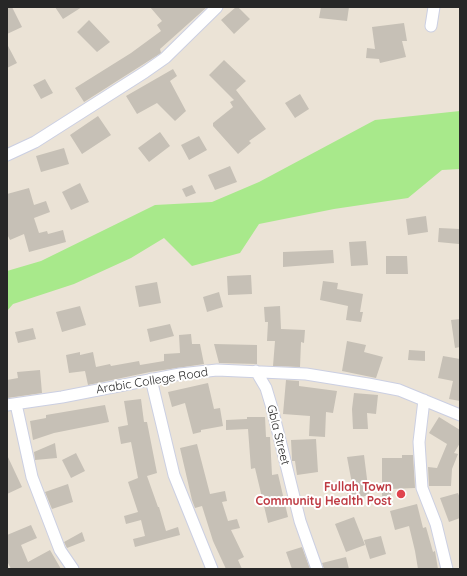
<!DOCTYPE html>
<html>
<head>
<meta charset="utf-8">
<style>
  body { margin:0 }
  #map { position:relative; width:467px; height:576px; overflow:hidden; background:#ebe3d6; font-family:Quicksand,sans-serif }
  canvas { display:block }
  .frame { position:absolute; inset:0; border:8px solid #272727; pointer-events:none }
</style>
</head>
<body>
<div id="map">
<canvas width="467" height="576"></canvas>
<div class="frame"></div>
</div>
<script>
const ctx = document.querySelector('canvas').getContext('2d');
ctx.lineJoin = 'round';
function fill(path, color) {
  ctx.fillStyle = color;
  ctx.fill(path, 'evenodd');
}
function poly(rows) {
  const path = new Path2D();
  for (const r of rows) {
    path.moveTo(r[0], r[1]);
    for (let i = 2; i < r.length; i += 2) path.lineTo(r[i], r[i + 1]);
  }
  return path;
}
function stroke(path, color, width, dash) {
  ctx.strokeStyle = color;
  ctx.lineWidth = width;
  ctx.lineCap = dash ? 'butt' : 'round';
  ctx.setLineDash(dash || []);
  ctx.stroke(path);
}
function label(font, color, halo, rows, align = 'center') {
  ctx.font = font + ' Quicksand,sans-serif';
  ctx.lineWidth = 4;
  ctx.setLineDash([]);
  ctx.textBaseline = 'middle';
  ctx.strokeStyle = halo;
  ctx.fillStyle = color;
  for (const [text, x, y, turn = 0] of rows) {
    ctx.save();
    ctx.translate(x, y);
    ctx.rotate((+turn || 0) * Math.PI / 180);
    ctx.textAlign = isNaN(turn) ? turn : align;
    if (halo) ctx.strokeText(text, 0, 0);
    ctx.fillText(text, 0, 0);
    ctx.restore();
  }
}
fill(poly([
  [460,111,460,169,442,170,408,198,334,209,259,224,240,253,192,266,164,238,131,258,74,284,13,304,7,311,7,271,41,261,155,205,212,202,259,182,375,120]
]), '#a8e98b');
fill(poly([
  [7,7,12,7,22,27,7,34],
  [55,7,82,7,63,19],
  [150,7,207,7,160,49,161,53,84,102,75,88,131,53,161,31,157,25,162,21],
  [236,7,238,7,250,19,234,34,221,20],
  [321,7,349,7,347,21,319,18],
  [89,20,110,42,97,52,77,32],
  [404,23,407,41,402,41,406,57,380,63,379,59,366,58,367,48,375,49,372,27],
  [7,44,17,63,7,68],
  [224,60,246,81,236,90,266,129,249,141,251,143,238,154,213,126,213,123,233,107,230,102,234,100,209,75],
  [173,69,177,76,170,81,186,111,175,121,157,103,137,114,126,96],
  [45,79,53,93,41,99,33,85],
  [300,94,309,109,295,118,285,103],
  [98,116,111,135,82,154,70,135],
  [160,132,170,146,149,162,138,148],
  [199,136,207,150,189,160,181,145],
  [64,148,69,164,41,172,36,156],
  [230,166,237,182,215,190,208,175],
  [80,183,89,202,71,210,62,192],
  [192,185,196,193,186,197,182,189],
  [29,188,34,205,46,201,50,212,34,218,39,233,47,231,48,234,63,230,66,242,29,252,24,234,10,240,7,234,7,194],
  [426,216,428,232,408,235,406,219],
  [439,228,460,229,459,244,438,242],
  [366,241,368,265,351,266,349,242],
  [333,250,334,263,283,267,283,252],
  [386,256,407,256,408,274,386,274],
  [251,275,252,294,228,295,227,276],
  [323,281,338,283,337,289,363,294,360,312,363,312,361,322,346,320,348,306,320,300],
  [157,282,161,303,139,307,135,286],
  [219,292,223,307,207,312,203,297],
  [80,306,86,325,62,332,56,312],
  [280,306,281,329,305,330,304,343,301,342,300,367,273,366,275,341,267,341,268,322,265,322,264,307],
  [460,319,460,347,455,348,451,320],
  [170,324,174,336,150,342,147,329],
  [33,328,36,339,18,343,15,332],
  [191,334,192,344,200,344,204,364,150,372,88,385,85,371,69,373,66,355,80,352,80,355,93,352,96,367,110,364,111,366,139,361,140,365,164,361,164,354,180,353,179,335],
  [347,341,366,345,364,352,383,357,376,378,342,371],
  [214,344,257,345,257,364,219,363],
  [409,350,425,351,425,361,408,360],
  [443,356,460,359,460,401,449,399,453,381,438,378],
  [40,370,42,393,7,398,7,380,18,378,17,372],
  [286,380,299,381,299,386,337,391,333,413,326,412,325,437,309,436,310,416,283,414],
  [208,383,214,409,220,408,223,426,201,430,201,432,193,434,185,403,172,407,168,392],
  [354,393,378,395,376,414,367,413,368,429,353,429,352,409],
  [141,399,144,422,147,422,157,473,147,476,158,507,159,507,166,531,178,527,180,535,135,547,133,539,145,536,141,520,126,524,124,516,138,512,128,482,138,478,131,442,121,444,118,427,128,425,124,401],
  [105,405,109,422,54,433,33,440,30,421,46,418,46,415],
  [247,417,265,417,266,437,270,437,272,475,278,474,288,517,268,523,255,468,251,469,248,429,226,430,226,420,247,419],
  [439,417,460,430,460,443,454,453,458,454,452,469,451,486,429,486,428,467,437,468,447,444,429,433],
  [316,439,318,472,297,475,295,461,292,461,292,459,291,440],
  [55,443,57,458,35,460,34,452],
  [197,444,210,494,225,491,227,501,222,502,228,521,237,519,240,528,231,530,244,557,238,560,242,569,226,569,213,541,202,506,195,508,192,500,180,448],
  [76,453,85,471,71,478,62,460],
  [7,455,22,487,7,494],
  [364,455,369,495,349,500,347,491,353,489,347,457],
  [402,455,413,455,415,488,390,489,391,495,382,497,382,458,402,458],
  [68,484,73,502,52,509,45,492],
  [458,493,460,498,460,518,449,522,440,498],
  [417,504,423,528,426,527,433,552,435,551,438,569,418,569,415,551,409,526,395,530,390,511],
  [354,517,365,545,346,552,335,524],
  [31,525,37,538,21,545,28,562,50,550,61,569,11,569,7,561,7,535],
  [82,532,85,541,67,548,64,542],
  [381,536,386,554,370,559,364,540],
  [302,547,310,569,292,569,286,552],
  [346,557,349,569,324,569,322,563]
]), '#c6c0b6');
const street = poly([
  [431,26,434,7],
  [7,155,35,142,145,72,165,58,217,7],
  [256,371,266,388,272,408,300,521,317,569],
  [151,379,174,475,212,569],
  [424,400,419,442,422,488,436,524,447,569],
  [16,404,32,477,60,550,73,569],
  [7,405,62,397,180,374,217,370,306,374,368,384,399,390,460,415]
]);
stroke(street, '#cbcfe2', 13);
stroke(street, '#fff', 11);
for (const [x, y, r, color] of [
  [401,494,5,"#e0444e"]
]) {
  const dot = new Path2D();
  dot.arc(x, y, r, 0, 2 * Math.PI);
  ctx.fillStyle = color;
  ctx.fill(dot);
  stroke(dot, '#fff', 1.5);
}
label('12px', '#272727', '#fff', [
  ["Arabic College Road",152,381,-9],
  ["Gbla Street",278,435,76]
]);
label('bold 12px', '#be3a42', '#fff', [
  ["Fullah Town",392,487],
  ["Community Health Post",392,501]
], 'right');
</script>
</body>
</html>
